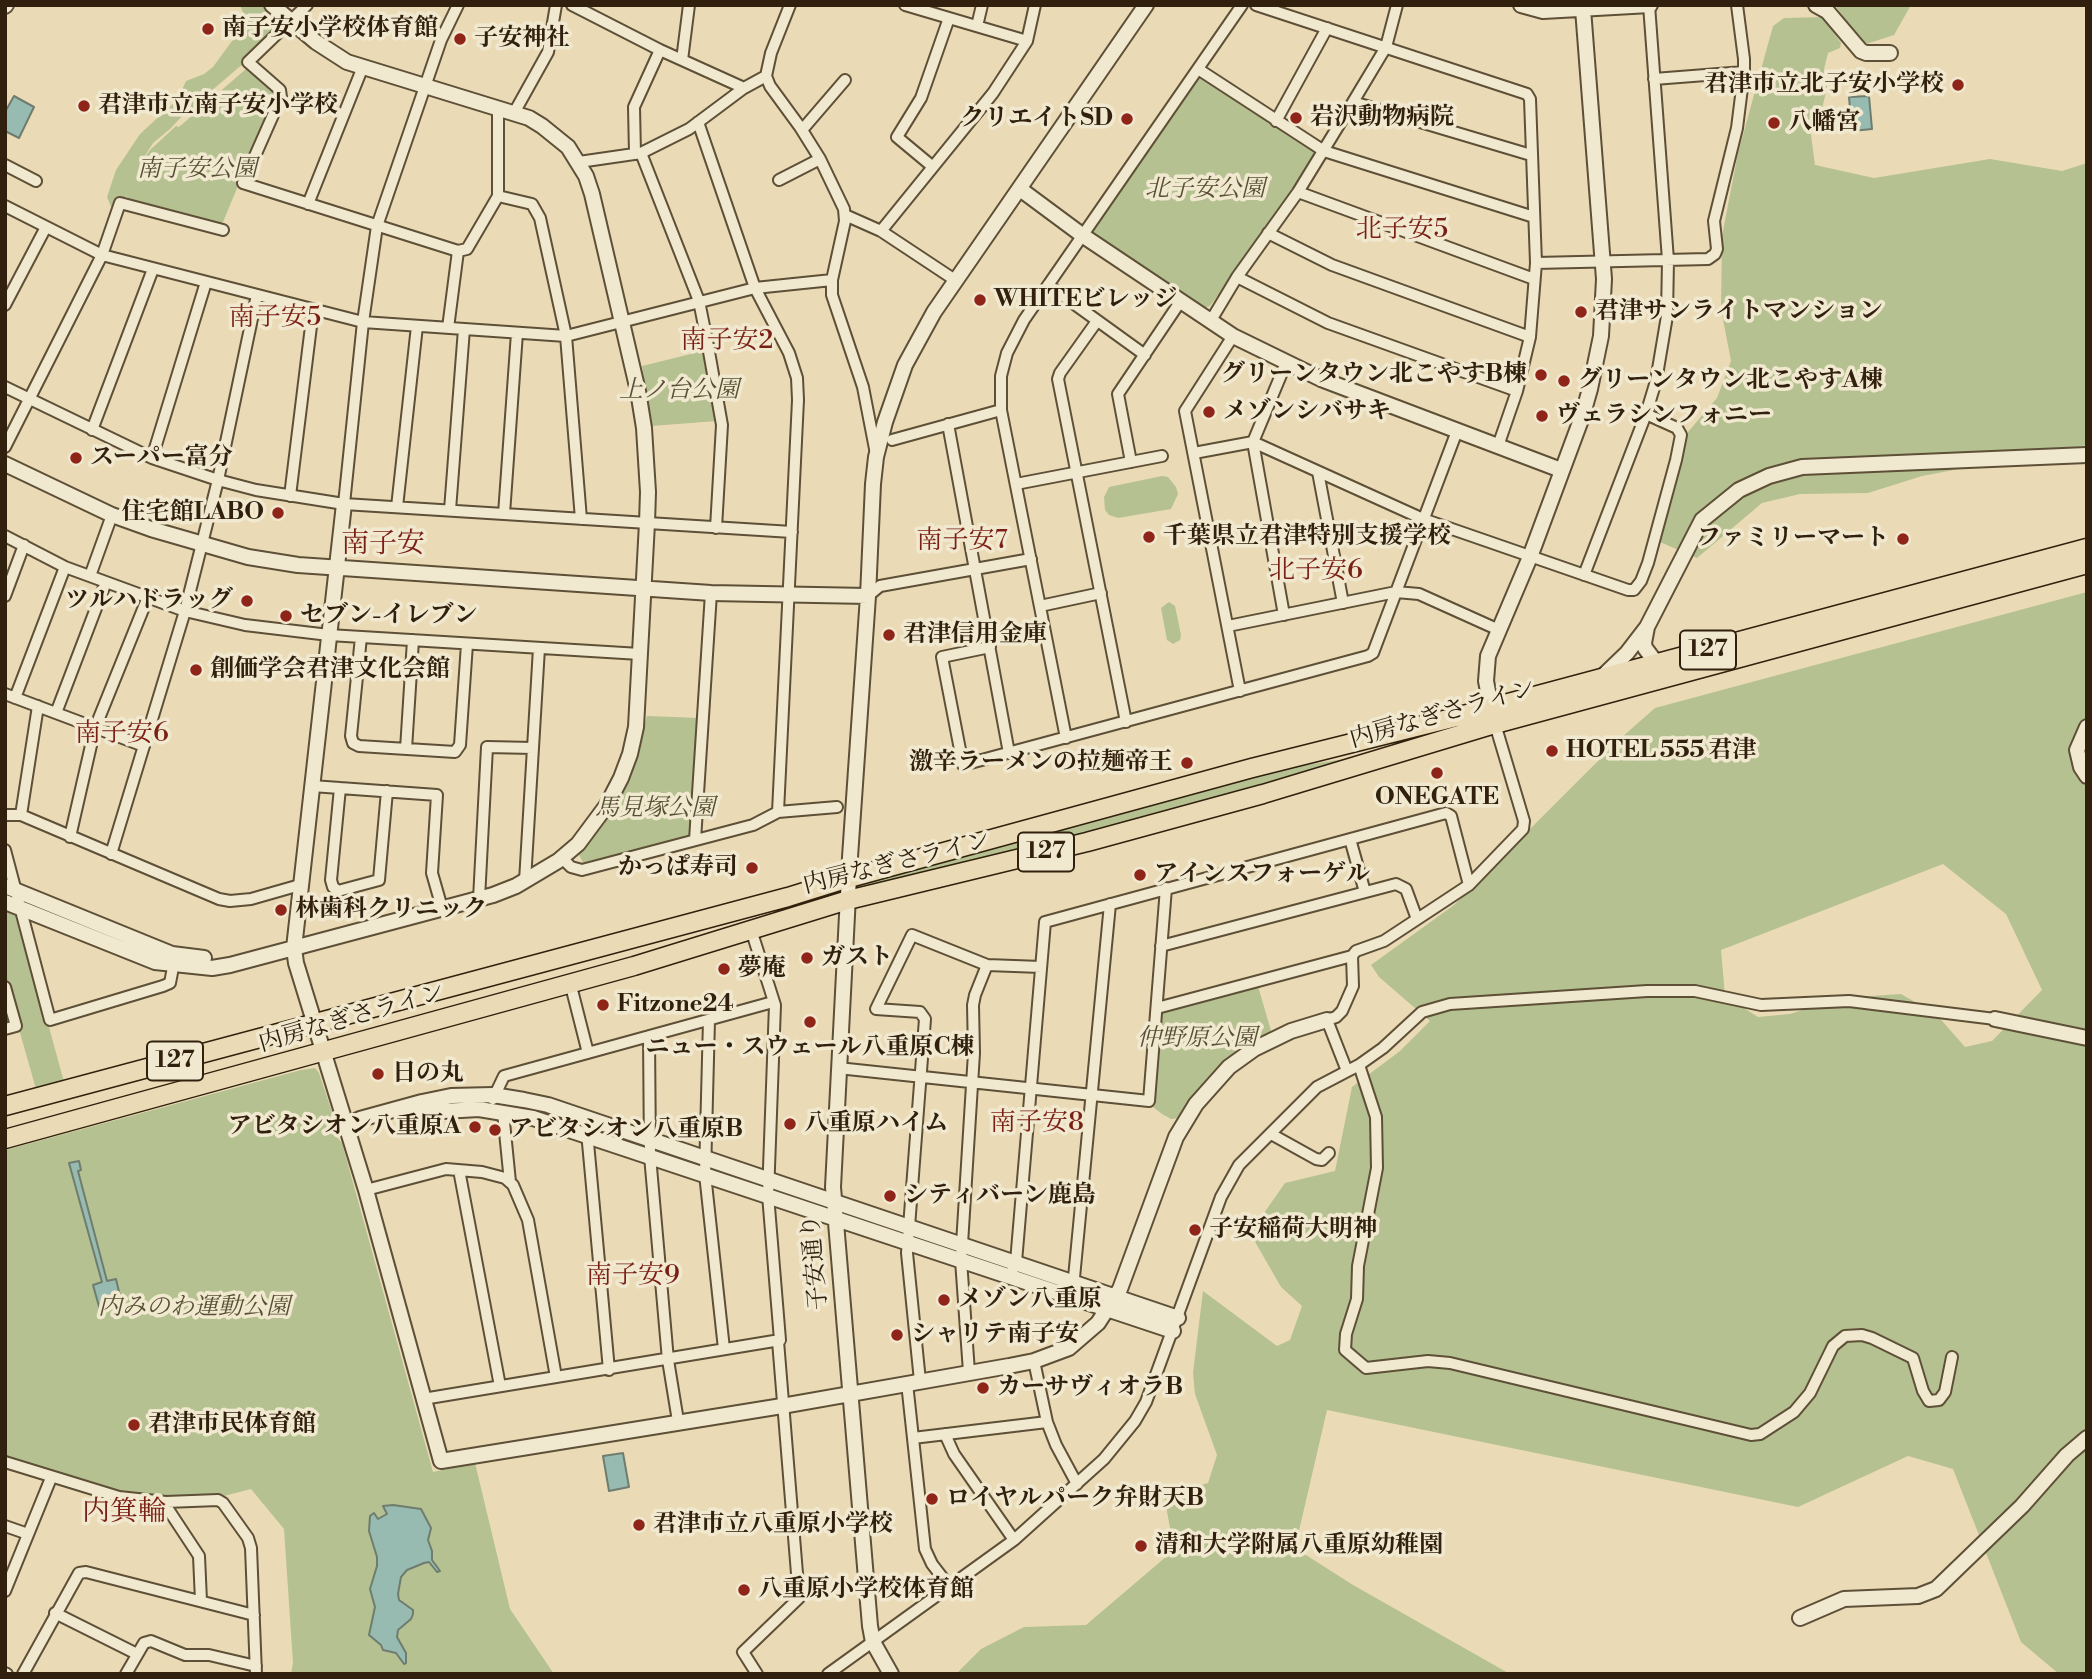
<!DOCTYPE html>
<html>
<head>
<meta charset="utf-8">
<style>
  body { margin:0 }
  #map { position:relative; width:2092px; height:1679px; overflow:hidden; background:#eadbb6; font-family:"Libre Bodoni",serif }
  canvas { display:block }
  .frame { position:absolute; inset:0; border:7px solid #30200d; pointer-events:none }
</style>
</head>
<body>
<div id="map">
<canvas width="2092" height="1679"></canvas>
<div class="frame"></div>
</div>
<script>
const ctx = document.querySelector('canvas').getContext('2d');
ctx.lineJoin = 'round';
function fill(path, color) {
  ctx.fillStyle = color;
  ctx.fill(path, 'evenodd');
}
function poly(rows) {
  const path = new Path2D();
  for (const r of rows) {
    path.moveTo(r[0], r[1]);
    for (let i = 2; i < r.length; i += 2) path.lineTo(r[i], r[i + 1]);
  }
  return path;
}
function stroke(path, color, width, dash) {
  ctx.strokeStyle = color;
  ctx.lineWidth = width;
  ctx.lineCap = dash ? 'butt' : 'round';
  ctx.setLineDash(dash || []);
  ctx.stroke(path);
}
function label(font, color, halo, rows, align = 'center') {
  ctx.font = font + ' "Libre Bodoni","Noto Serif JP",serif';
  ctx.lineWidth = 7;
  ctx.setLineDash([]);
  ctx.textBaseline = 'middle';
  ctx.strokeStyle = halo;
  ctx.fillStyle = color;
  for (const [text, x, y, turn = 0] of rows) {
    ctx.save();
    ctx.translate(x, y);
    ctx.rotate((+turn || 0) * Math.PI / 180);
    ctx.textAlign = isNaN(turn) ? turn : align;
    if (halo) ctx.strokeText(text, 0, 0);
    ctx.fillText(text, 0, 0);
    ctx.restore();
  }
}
fill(poly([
  [240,5,265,5,286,27,203,98,195,107,185,113,170,129,153,143,138,167,150,150,176,126,179,127,246,69,254,72,277,92,223,222,218,225,134,205,126,196,119,204,115,208,111,207,107,197,116,170,140,134,178,99,186,81,204,74,213,67,232,41,237,38,245,18],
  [1835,5,1911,5,1894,35,1863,45],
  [1823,17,1841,43,1840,48,1828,53,1824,69,1827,87,1820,118,1809,120,1815,165,1874,178,1990,159,2062,171,2087,163,2087,445,1922,476,1868,493,1800,494,1762,503,1697,558,1660,542,1688,432,1717,398,1731,361,1721,309,1722,236,1738,153,1773,26,1784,18],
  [1199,76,1316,150,1318,156,1230,284,1224,287,1210,306,1204,308,1090,234],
  [703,351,712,386,717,421,651,426,642,366],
  [1162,476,1168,477,1176,487,1178,494,1171,509,1118,518,1109,515,1105,510,1104,497,1109,487],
  [2087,592,2087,1674,2059,1674,2021,1642,1953,1469,1908,1456,1798,1507,1327,1410,1295,1548,1353,1585,1510,1674,956,1674,981,1649,1024,1627,1086,1625,1174,1550,1164,1495,1208,1483,1217,1455,1195,1394,1193,1373,1203,1291,1277,1346,1290,1340,1302,1306,1281,1287,1250,1233,1285,1183,1335,1171,1352,1087,1400,1051,1430,1021,1379,977,1371,965,1454,905,1622,737,1655,708],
  [1943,864,2006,914,2042,990,1992,1041,1965,1047,1936,1014,1901,994,1840,998,1790,1014,1758,1017,1725,996,1721,950],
  [1169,602,1175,606,1181,635,1180,640,1173,644,1167,640,1161,608],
  [647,716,700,718,691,836,586,868,578,853,604,824,623,792],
  [1344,759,1344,761,1244,794,865,888,863,882,1280,769],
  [5,866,64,1082,36,1089,5,980],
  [1258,986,1271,1031,1224,1064,1180,1118,1171,1119,1162,1114,1153,1107,1162,1013],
  [315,1068,319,1073,333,1115,331,1124,334,1134,342,1143,433,1472,475,1463,510,1609,554,1674,291,1674,293,1663,284,1529,251,1489,224,1496,188,1498,122,1491,82,1482,5,1457,5,1150,301,1070]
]), '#b5c190');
const water = poly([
  [14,96,34,107,19,138,5,131,5,112,14,96],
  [1869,96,1872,129,1852,131,1849,97,1869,96],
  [79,1161,81,1170,78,1171,107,1281,116,1279,122,1305,100,1310,93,1285,102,1282,69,1163,79,1161],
  [623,1453,629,1487,609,1491,603,1456,623,1453],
  [393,1505,421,1509,431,1528,428,1540,432,1551,432,1560,440,1571,437,1572,429,1562,424,1563,407,1570,401,1577,398,1594,399,1600,413,1610,413,1614,411,1619,398,1630,397,1637,406,1653,406,1663,404,1664,396,1653,383,1650,381,1645,369,1635,375,1607,370,1589,377,1566,377,1557,369,1531,370,1516,374,1513,378,1519,387,1514,383,1506,393,1505]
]);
fill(water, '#98bbb1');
stroke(water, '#6e7d6f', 2);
const minor = poly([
  [307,5,248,62,280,90,281,97,243,183,458,251,467,249,498,196,498,108],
  [572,5,660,50,744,88],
  [790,5,771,53,766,76,770,86,800,127,820,159,844,209,845,221,832,280,832,295,863,387,876,454],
  [905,5,1027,41],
  [1256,5,1527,94,1530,99,1536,263,1530,337,1517,391,1498,446],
  [977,26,982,5],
  [682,60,689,5],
  [1198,69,1324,151,1534,217],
  [1654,79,1744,72],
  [1353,102,1531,155],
  [514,113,548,52,556,5],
  [1276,121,1327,28],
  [698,122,755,288,789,353,797,378,798,400,778,812],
  [802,130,845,80],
  [641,153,699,301,708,346,722,425,716,528],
  [635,154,634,107,660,50],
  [579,162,641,153,689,129,744,88,766,76],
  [5,165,36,181],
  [933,167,897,137,921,98,949,18],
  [779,180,820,159],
  [1298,192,1534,279],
  [498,196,532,204,540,218,566,336,581,519],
  [308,204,362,69],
  [5,206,102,255,363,322,566,336,755,288,832,280],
  [845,215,881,231,955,280],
  [881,231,993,93,1027,41,1035,5],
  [1268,233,1332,265,1530,337],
  [1536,263,1708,259,1715,254,1717,249,1714,221,1737,128,1744,72,1744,59,1737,5],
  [1237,277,1328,323,1517,391],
  [1048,285,1145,355],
  [5,305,46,227],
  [1097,321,1060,373,1058,379,1126,722],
  [1210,322,1237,277,1298,192,1353,102,1386,47,1397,5],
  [448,328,458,251],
  [1233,336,1185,411,1240,691],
  [5,387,152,458,218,480,256,490,344,504,792,532],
  [948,424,1009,753],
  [92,430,153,269],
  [892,440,1001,410],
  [5,447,102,255,120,203,223,230],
  [1194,453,1253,442,1423,519,1628,590,1634,590,1641,581,1648,563,1676,460,1681,435,1677,428,1646,414],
  [152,458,206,282],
  [1131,462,1118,394,1180,302],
  [1318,472,1343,603],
  [1016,484,1162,456],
  [290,496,313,310],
  [344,504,363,322,377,226,441,40,458,5],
  [397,507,417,326],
  [450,510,464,329],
  [504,514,517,333],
  [5,536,65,567,185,611,245,625,329,635,640,654],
  [1584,575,1646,414,1656,381,1667,316,1668,260,1649,5],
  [90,576,112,515],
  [5,596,24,545],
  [868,596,880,586,1031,559],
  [1040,606,1101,593],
  [1284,615,1253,442,1286,363],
  [1228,626,1396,592,1419,594,1499,630],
  [361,637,351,736,353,743,359,746,455,752,460,745,467,644],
  [990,647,942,657,963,765,1368,656,1373,653,1457,431],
  [5,694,144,746],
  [15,698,65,567],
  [56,713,106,582],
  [1066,738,1001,410,1001,376,1007,353,1024,320,1242,5],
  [406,749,413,640],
  [312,786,437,795,432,873,442,908],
  [340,788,331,880,333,887,338,891,379,880,387,791],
  [5,815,21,815,219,899,230,901,251,899,300,885],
  [21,815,38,706],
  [70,837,95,728,148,597],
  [1350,839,1365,892],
  [695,840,711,593],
  [5,850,50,1020,163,986,170,983,175,957],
  [111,854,185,611,218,480,257,295],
  [562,858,571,867,582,870,753,825,778,812,837,807],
  [525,881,539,648],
  [479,899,487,747,533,748],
  [1161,946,1396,884,1406,889,1417,919],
  [5,987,16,1026,5,1029],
  [572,990,588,1053],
  [1157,1008,1352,956],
  [709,1020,705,1174,724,1349],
  [649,1036,650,1156,668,1360,678,1421],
  [1359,1065,1376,1117,1377,1168,1358,1266,1357,1299,1346,1334,1345,1350,1366,1368,1428,1361,1450,1363,1751,1435,1760,1434,1794,1412,1810,1393,1833,1346,1845,1336,1862,1335,1872,1338,1913,1358,1923,1391,1929,1401,1939,1400,1945,1392,1952,1357],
  [838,1068,1149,1101,1166,888],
  [1347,1071,1327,1020,1336,1017,1342,1011,1353,986,1352,956,1356,951,1384,941,1469,885,1523,829,1524,821,1495,724],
  [493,1099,504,1076,773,1002],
  [503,1112,510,1182],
  [587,1132,609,1370],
  [1271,1134,1316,1159,1322,1160,1329,1153],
  [459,1170,500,1386],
  [366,1190,446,1169,482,1172,505,1178,513,1185,528,1220,556,1377],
  [1010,1276,1016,1262,1045,922,1446,813,1451,816,1469,885],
  [1073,1288,1110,904],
  [1034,1361,1047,1422,1056,1445,1077,1484],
  [969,1372,961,1260,974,1053,973,1005,975,995,987,965],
  [920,1381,907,1253,925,1019,920,1012,876,1009,912,935,987,965,1041,967],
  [907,1383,925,1549,932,1564,949,1586],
  [423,1399,780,1340,768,1195,775,1005,754,939],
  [945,1434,954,1454,1014,1540],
  [913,1438,1047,1422],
  [5,1462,119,1497,166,1502,218,1500,223,1503,248,1538,251,1548,256,1674],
  [166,1502,168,1509,199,1556,201,1601],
  [5,1526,28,1534],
  [5,1591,51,1478],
  [55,1613,137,1654],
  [5,1673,7,1674],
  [23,1674,79,1573,86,1572,254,1615],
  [126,1674,144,1643,151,1641,185,1655,209,1655,256,1666],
  [757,1674,743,1652,799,1598,778,1341],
  [828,1674,1014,1540,1104,1459,1135,1421,1146,1402,1221,1197,1239,1165,1317,1087,1359,1065,1383,1048,1422,1012,1450,1004,1647,991,1695,991,1761,1005,1849,1001,1995,1019]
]);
const tertiary = poly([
  [1521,5,1543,11,1650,5],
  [1816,5,1827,11,1861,51,1866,53,1890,53],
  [5,6,6,5],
  [1020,189,1082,235,1233,336,1321,379,1561,470],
  [5,464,112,515,151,529,248,557,298,565,711,593,868,596],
  [344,504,294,948,296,963,366,1190,441,1461,782,1406,1009,1366,1034,1361,1069,1348,1098,1323,1120,1289,1176,1137,1196,1104,1229,1067,1254,1049,1291,1031,1327,1020],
  [1647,627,1644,643,1645,648,1654,660,1661,662],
  [1601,678,1627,653,1647,627,1702,520,1739,490,1769,476,1802,467,2087,455],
  [1493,717,1486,681,1488,656,1530,557,1582,417,1590,389,1601,336,1604,279,1583,9],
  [2087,727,2077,750,2081,767,2087,776],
  [5,886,172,954,204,958],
  [5,902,155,962,212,968,230,965,493,895,516,886,558,861,578,844,607,805,621,778,630,754,636,727,647,523,648,492,644,428,638,391,592,194,586,176,568,147,542,126,529,118,347,62,316,42,272,5],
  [1995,1019,2087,1038],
  [407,1113,479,1109,533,1118,1173,1331],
  [347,1125,360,1119,422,1102,451,1096,493,1095,524,1100,548,1105,1178,1318],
  [1800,1618,1844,1599,1918,1596,1936,1589,2022,1506,2067,1455,2087,1438],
  [891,1674,873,1642,870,1626,833,1187,850,857,868,596,873,484,876,457,885,422,905,365,934,312,1146,5]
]);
const trunk = poly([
  [5,1106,788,897,849,878,1252,768,1456,717,2087,548],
  [5,1139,634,966,848,900,1087,842,1263,794,1495,724,2087,564]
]);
stroke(minor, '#5e4f37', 14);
stroke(tertiary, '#5e4f37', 18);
stroke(trunk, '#30200d', 21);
stroke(minor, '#f1e8d0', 10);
stroke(tertiary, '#f1e8d0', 14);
stroke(trunk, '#eadbb6', 18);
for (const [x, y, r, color] of [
  [208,29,7,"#8f2418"],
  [460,39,7,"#8f2418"],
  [1958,85,7,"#8f2418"],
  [84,106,7,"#8f2418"],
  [1296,118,7,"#8f2418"],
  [1127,119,7,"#8f2418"],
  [1774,123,7,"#8f2418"],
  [980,300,7,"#8f2418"],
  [1581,312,7,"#8f2418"],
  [1541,375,7,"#8f2418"],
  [1564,381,7,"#8f2418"],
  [1209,412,7,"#8f2418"],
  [1542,416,7,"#8f2418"],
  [76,458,7,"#8f2418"],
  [278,513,7,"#8f2418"],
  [1149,537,7,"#8f2418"],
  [1903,539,7,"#8f2418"],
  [247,601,7,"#8f2418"],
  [286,616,7,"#8f2418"],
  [889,635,7,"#8f2418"],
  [196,670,7,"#8f2418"],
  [1552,751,7,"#8f2418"],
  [1187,763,7,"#8f2418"],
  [1437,773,7,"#8f2418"],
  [752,868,7,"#8f2418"],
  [1140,875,7,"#8f2418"],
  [281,910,7,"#8f2418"],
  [807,958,7,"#8f2418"],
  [724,969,7,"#8f2418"],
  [603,1005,7,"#8f2418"],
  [810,1022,7,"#8f2418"],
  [378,1074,7,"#8f2418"],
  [790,1124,7,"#8f2418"],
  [475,1127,7,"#8f2418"],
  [495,1130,7,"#8f2418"],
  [890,1196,7,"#8f2418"],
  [1195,1230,7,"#8f2418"],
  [944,1300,7,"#8f2418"],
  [897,1335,7,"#8f2418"],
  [983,1388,7,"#8f2418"],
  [134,1425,7,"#8f2418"],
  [932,1499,7,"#8f2418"],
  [639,1525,7,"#8f2418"],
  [1141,1546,7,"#8f2418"],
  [744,1590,7,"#8f2418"]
]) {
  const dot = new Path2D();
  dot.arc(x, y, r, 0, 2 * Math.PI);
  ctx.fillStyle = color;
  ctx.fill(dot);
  stroke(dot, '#f1e8d0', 2.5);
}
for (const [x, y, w] of [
  [1708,650,56],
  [1046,852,56],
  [175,1061,56]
]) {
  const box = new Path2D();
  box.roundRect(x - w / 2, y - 19.5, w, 39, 5);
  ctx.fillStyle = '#f1e8d0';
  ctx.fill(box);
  stroke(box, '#30200d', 2);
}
label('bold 23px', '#30200d', null, [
  ["127",1708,650],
  ["127",1046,852],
  ["127",175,1061]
]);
label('bold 24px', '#30200d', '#f1e8d0', [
  ["南子安小学校体育館",222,29],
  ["子安神社",474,39],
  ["君津市立北子安小学校",1944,85,"right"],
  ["君津市立南子安小学校",98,106],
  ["岩沢動物病院",1310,118],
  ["クリエイトSD",1113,119,"right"],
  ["八幡宮",1788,123],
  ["WHITEビレッジ",994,300],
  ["君津サンライトマンション",1595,312],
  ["グリーンタウン北こやすB棟",1527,375,"right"],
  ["グリーンタウン北こやすA棟",1578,381],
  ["メゾンシバサキ",1223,412],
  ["ヴェラシンフォニー",1556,416],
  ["スーパー富分",90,458],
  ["住宅館LABO",264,513,"right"],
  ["千葉県立君津特別支援学校",1163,537],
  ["ファミリーマート",1889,539,"right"],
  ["ツルハドラッグ",233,601,"right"],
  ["セブン-イレブン",300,616],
  ["君津信用金庫",903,635],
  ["創価学会君津文化会館",210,670],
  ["HOTEL 555 君津",1566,751],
  ["激辛ラーメンの拉麺帝王",1173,763,"right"],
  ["ONEGATE",1437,798,"center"],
  ["かっぱ寿司",738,868,"right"],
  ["アインスフォーゲル",1154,875],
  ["林歯科クリニック",295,910],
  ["ガスト",821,958],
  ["夢庵",738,969],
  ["Fitzone24",617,1005],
  ["ニュー・スウェール八重原C棟",810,1048,"center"],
  ["日の丸",392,1074],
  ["八重原ハイム",804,1124],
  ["アビタシオン八重原A",461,1127,"right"],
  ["アビタシオン八重原B",509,1130],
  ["シティバーン鹿島",904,1196],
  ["子安稲荷大明神",1209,1230],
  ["メゾン八重原",958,1300],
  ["シャリテ南子安",911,1335],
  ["カーサヴィオラB",997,1388],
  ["君津市民体育館",148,1425],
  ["ロイヤルパーク弁財天B",946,1499],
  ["君津市立八重原小学校",653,1525],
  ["清和大学附属八重原幼稚園",1155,1546],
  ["八重原小学校体育館",758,1590]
], 'left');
label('italic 24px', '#585034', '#f1e8d0', [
  ["南子安公園",197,170],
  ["北子安公園",1205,190],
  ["上ノ台公園",679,391],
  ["馬見塚公園",655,809],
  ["仲野原公園",1197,1039],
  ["内みのわ運動公園",194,1308]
]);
label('24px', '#30200d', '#f1e8d0', [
  ["内房なぎさライン",1443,715,-16],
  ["内房なぎさライン",897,864,-14],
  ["内房なぎさライン",352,1019,-16],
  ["子安通り",816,1262,-95]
]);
label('26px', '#7a1f14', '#f1e8d0', [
  ["北子安5",1402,231],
  ["南子安5",275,319],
  ["南子安2",727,342],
  ["南子安7",962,542],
  ["北子安6",1316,572],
  ["南子安6",122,735],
  ["南子安8",1037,1124],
  ["南子安9",633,1277]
]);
label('28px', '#7a1f14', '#f1e8d0', [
  ["南子安",383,545],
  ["内箕輪",124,1513]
]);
</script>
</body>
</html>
